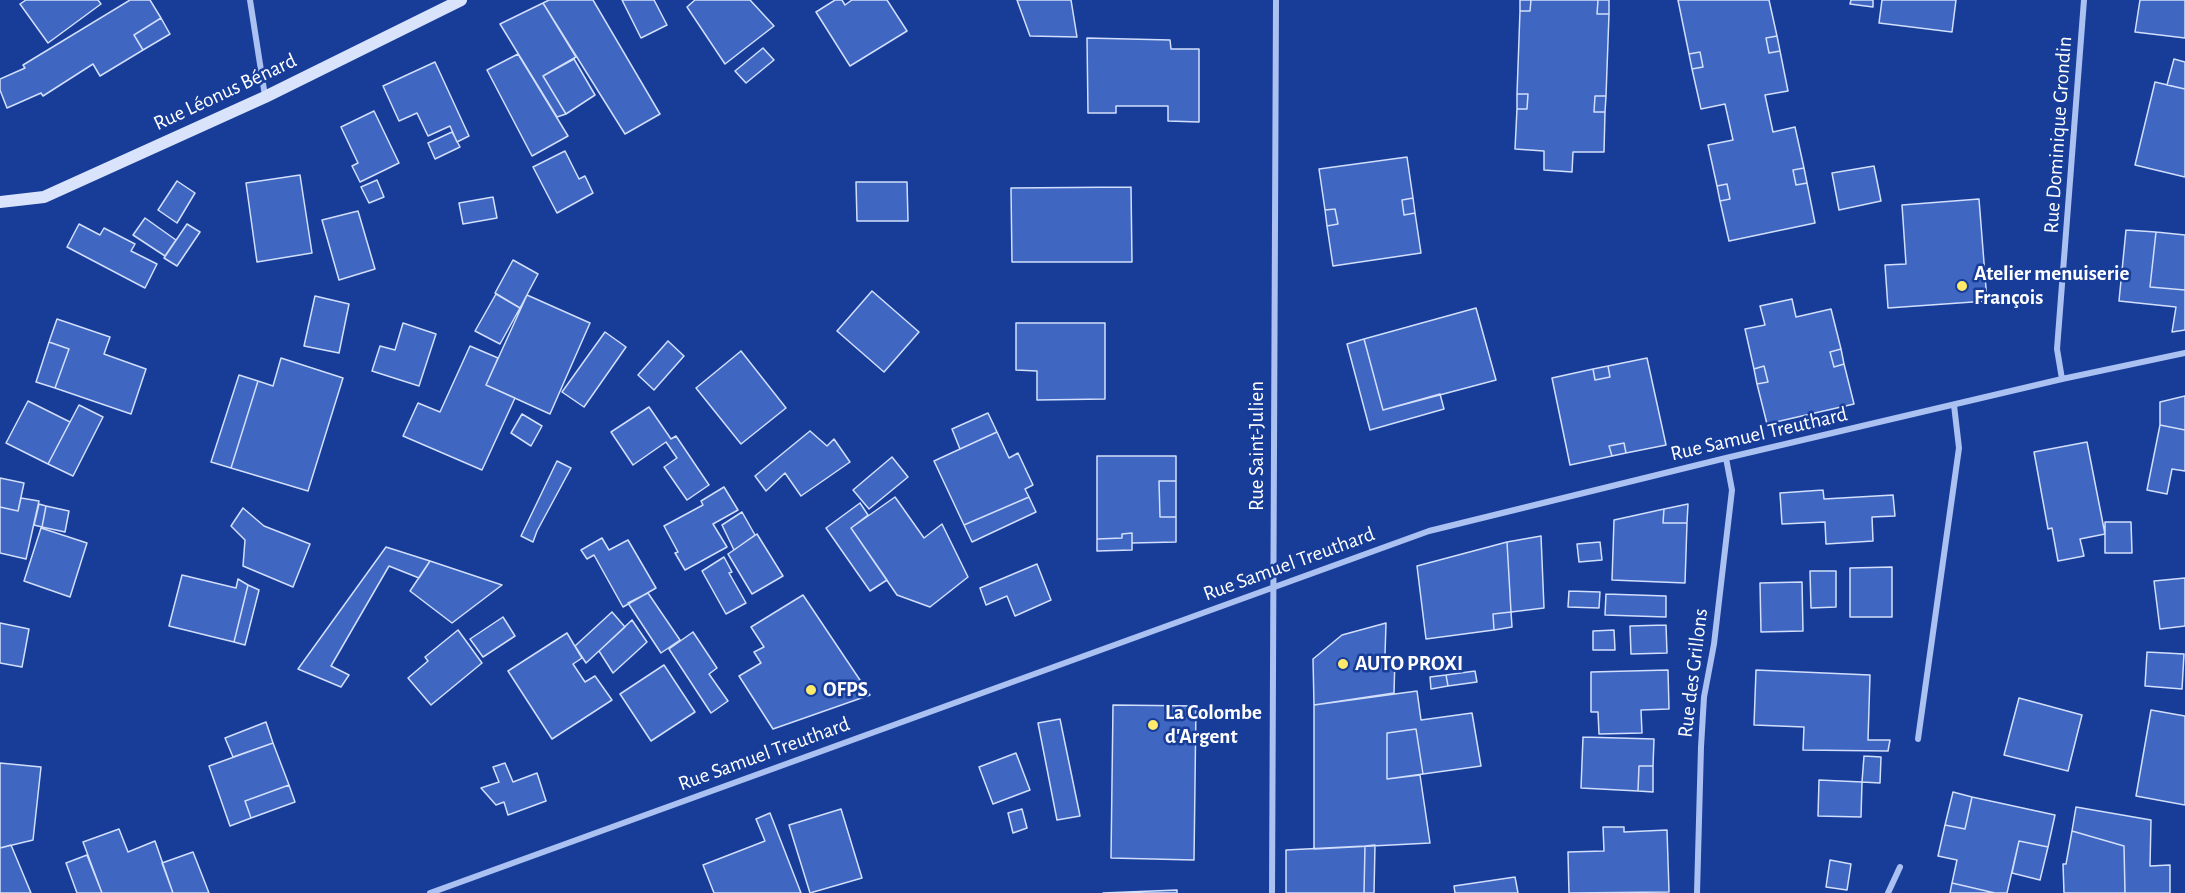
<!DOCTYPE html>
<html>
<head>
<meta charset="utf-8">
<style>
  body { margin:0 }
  canvas { display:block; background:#173d99 }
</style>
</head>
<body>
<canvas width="2185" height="893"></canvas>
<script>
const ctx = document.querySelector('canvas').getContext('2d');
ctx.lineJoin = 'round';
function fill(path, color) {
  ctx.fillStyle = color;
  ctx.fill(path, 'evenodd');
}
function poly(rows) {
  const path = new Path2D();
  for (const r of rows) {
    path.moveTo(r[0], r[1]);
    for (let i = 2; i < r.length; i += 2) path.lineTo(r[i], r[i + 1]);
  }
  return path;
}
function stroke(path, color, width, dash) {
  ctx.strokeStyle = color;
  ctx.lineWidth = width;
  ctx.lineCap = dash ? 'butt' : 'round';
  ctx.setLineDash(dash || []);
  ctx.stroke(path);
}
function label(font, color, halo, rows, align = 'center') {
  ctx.font = font + ' "Alegreya Sans",sans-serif';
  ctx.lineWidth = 5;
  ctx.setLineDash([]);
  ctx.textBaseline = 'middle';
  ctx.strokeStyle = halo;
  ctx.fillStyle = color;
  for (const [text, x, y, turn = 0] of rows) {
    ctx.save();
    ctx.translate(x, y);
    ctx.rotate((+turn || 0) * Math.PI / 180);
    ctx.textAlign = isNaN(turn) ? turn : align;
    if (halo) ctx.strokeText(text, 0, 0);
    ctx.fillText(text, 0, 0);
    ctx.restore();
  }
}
const building = poly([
  [26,0,98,0,101,4,48,43,20,4,26,0],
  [130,0,150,0,161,18,134,35,143,50,100,76,93,64,43,96,41,93,7,108,0,90,0,79,25,68,23,65,130,0],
  [549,0,593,0,660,114,625,134,543,3,549,0],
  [622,0,654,0,667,25,641,38,622,0],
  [695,0,750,0,774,26,725,64,687,7,695,0],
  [835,0,842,0,845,5,852,0,887,0,907,31,850,66,816,12,835,0],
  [1017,0,1071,0,1077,37,1030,36,1017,0],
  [1520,0,1531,0,1530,11,1520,11,1520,0],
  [1531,0,1598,0,1597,14,1609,14,1606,96,1595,96,1594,112,1605,112,1604,152,1573,152,1572,172,1544,170,1544,151,1515,149,1517,109,1527,109,1528,94,1517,94,1520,11,1530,11,1531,0],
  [1598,0,1609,0,1609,14,1597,14,1598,0],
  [1678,0,1769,0,1777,36,1766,38,1769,53,1780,51,1788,91,1765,95,1773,132,1795,127,1804,168,1793,170,1796,185,1807,183,1815,223,1729,241,1720,201,1730,199,1727,184,1717,186,1708,145,1733,140,1725,104,1701,109,1692,69,1703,67,1700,52,1689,54,1678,0],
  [1851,0,1873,0,1873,7,1850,4,1851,0],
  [1882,0,1956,0,1952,32,1879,23,1882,0],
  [2140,0,2185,0,2185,38,2135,32,2140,0],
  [543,3,576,57,543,76,566,114,557,117,500,24,543,3],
  [161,18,170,34,143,50,134,35,161,18],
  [1777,36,1780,51,1769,53,1766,38,1777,36],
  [1087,38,1170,40,1171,49,1199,49,1199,122,1168,121,1168,106,1116,106,1116,113,1088,113,1087,38],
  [763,48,774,60,746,83,735,71,763,48],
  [1700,52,1703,67,1692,69,1689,54,1700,52],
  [518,54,568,136,532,156,487,70,518,54],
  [574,59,595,95,566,114,543,76,574,59],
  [2174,59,2185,62,2185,89,2167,85,2174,59],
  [435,62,469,136,457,142,450,126,428,136,417,113,399,121,383,86,435,62],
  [2155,82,2185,89,2185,177,2135,165,2155,82],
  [1517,94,1528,94,1527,109,1517,109,1517,94],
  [1595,96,1606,96,1605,112,1594,112,1595,96],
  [374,111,399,163,360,182,352,166,358,163,341,127,374,111],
  [452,132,460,147,435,159,428,143,452,132],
  [565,151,579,179,585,176,593,193,557,213,533,167,565,151],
  [1407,157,1413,198,1402,200,1404,215,1415,213,1421,253,1333,266,1327,226,1338,224,1335,209,1325,210,1319,169,1407,157],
  [1874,166,1881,201,1839,210,1832,173,1874,166],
  [1804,168,1807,183,1796,185,1793,170,1804,168],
  [300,175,312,253,257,262,246,183,300,175],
  [377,180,384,197,369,203,361,187,377,180],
  [177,181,195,193,177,223,158,210,177,181],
  [856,182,907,182,908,221,857,221,856,182],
  [1727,184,1730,199,1720,201,1717,186,1727,184],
  [1131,187,1132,262,1012,262,1011,188,1131,187],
  [493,197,497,218,463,224,459,203,493,197],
  [1413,198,1415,213,1404,215,1402,200,1413,198],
  [1979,199,1987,301,1888,308,1885,265,1906,264,1902,205,1979,199],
  [1335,209,1338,224,1327,226,1325,210,1335,209],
  [358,211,375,269,339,280,322,220,358,211],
  [145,218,176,240,165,256,133,235,145,218],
  [79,224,100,235,104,228,135,244,131,251,157,264,145,288,67,247,79,224],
  [187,224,200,232,177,266,164,258,187,224],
  [2126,230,2156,232,2150,287,2185,290,2185,330,2172,332,2176,307,2119,301,2126,230],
  [2156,232,2185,235,2185,290,2150,287,2156,232],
  [513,260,538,274,520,308,495,293,513,260],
  [872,291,919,332,884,372,837,331,872,291],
  [496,294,520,308,500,344,475,331,496,294],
  [527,295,590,323,550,414,486,385,527,295],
  [315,296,349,304,339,353,304,346,315,296],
  [1792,299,1796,317,1831,309,1841,349,1830,352,1834,367,1844,364,1854,404,1767,424,1757,384,1768,382,1764,366,1754,369,1745,329,1765,325,1760,306,1792,299],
  [1476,308,1496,380,1383,410,1364,339,1476,308],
  [57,319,110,337,104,354,146,369,131,414,55,388,69,349,49,342,57,319],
  [403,323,436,334,419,386,372,371,380,346,395,350,403,323],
  [1016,323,1105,323,1105,399,1037,400,1037,371,1016,370,1016,323],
  [605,332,626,347,584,407,562,392,605,332],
  [1364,339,1383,410,1440,394,1444,409,1370,430,1347,344,1364,339],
  [668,341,684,356,654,390,638,375,668,341],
  [49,342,69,349,55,388,36,382,49,342],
  [470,346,498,358,486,385,515,398,482,470,403,436,418,403,440,412,470,346],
  [1841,349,1844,364,1834,367,1830,352,1841,349],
  [741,351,786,408,741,444,696,388,741,351],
  [281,358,343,378,308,491,231,468,258,381,273,386,281,358],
  [1647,358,1666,445,1626,453,1624,443,1609,446,1612,456,1570,465,1552,378,1593,369,1595,380,1610,377,1608,366,1647,358],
  [1608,366,1610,377,1595,380,1593,369,1608,366],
  [1764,366,1768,382,1757,384,1754,369,1764,366],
  [239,375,258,381,231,468,211,462,239,375],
  [2185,396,2185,430,2160,425,2160,402,2185,396],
  [28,401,70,422,48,464,6,443,28,401],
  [79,405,103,417,73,476,48,464,79,405],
  [649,407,671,439,676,436,709,485,687,500,664,467,677,458,666,442,633,465,611,432,649,407],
  [988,413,997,432,960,449,952,429,988,413],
  [522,414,542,426,531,446,511,433,522,414],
  [2160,425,2185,430,2185,471,2172,469,2167,494,2147,490,2160,425],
  [810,431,827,446,834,439,850,462,801,496,785,473,766,491,755,476,810,431],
  [997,432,1009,458,1018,453,1033,485,1025,489,1029,497,964,525,934,461,997,432],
  [2087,442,2105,534,2080,539,2084,556,2058,561,2052,528,2048,529,2034,452,2087,442],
  [1624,443,1626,453,1612,456,1609,446,1624,443],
  [1097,456,1176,456,1176,481,1159,481,1160,517,1176,517,1176,542,1132,543,1132,533,1122,534,1122,538,1097,539,1097,456],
  [892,457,908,477,869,509,853,490,892,457],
  [557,461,571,468,537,531,533,542,521,536,557,461],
  [0,478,24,483,18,511,0,507,0,478],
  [1159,481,1176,481,1176,517,1160,517,1159,481],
  [724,487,738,510,713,524,727,547,685,570,675,553,678,552,664,526,703,505,701,501,724,487],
  [1823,490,1824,499,1893,495,1895,516,1872,517,1873,541,1826,544,1825,522,1782,524,1780,493,1823,490],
  [895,497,924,538,942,524,968,577,930,607,897,595,851,528,895,497],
  [1029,497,1036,512,972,542,964,525,1029,497],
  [21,498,39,501,26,559,0,553,0,507,18,511,21,498],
  [860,503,868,515,851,528,887,580,870,591,826,528,860,503],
  [39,504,46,506,42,527,34,525,39,504],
  [1688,504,1687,523,1663,523,1664,509,1688,504],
  [46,506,69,511,65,532,42,527,46,506],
  [243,508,264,526,310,544,293,587,243,566,245,540,231,526,243,508],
  [1664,509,1663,523,1687,523,1685,583,1612,580,1614,520,1664,509],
  [742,512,755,535,734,550,722,525,742,512],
  [2105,522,2131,522,2132,553,2105,553,2105,522],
  [41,528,87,543,70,597,24,581,41,528],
  [1132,533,1132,550,1097,551,1097,539,1122,538,1122,534,1132,533],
  [757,534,783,576,752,594,728,554,757,534],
  [1541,536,1544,608,1511,612,1507,542,1541,536],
  [602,538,609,550,628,540,656,588,623,607,594,555,587,559,581,550,602,538],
  [1507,542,1511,612,1493,614,1494,630,1426,639,1417,566,1507,542],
  [1600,542,1602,560,1579,562,1577,544,1600,542],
  [386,547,430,561,419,578,389,566,331,666,349,675,341,687,298,669,386,547],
  [724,557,732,572,729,573,746,603,726,614,702,571,724,557],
  [430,561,502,585,452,623,410,591,430,561],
  [1037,564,1051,600,1015,616,1007,596,986,605,980,588,1037,564],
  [1892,567,1892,617,1850,617,1850,568,1892,567],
  [1810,571,1836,571,1836,607,1811,608,1810,571],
  [182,575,236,588,238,579,248,585,234,642,169,626,182,575],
  [2185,578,2185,626,2160,629,2154,581,2185,578],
  [1802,582,1803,631,1761,632,1760,583,1802,582],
  [248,585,259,590,245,645,234,642,248,585],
  [1569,591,1600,592,1599,608,1568,607,1569,591],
  [648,593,680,640,661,653,628,603,648,593],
  [1606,594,1666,596,1666,617,1605,615,1606,594],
  [803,595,870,695,773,729,739,676,761,663,754,652,764,647,751,627,803,595],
  [612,612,625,627,586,663,575,646,612,612],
  [1511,612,1512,627,1494,630,1493,614,1511,612],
  [503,617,515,636,483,657,470,639,503,617],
  [632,620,647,642,613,673,599,651,632,620],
  [0,623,29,629,22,667,0,663,0,623],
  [1386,623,1385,655,1395,656,1394,693,1314,705,1313,659,1342,635,1386,623],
  [1666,625,1667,653,1631,654,1630,626,1666,625],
  [458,630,482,663,431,705,408,678,428,661,425,657,458,630],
  [1614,630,1615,650,1593,650,1593,631,1614,630],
  [693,632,717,668,709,674,728,701,711,713,669,649,693,632],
  [567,633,582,658,573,664,585,682,595,676,612,700,552,739,508,671,567,633],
  [2147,652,2184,654,2182,689,2145,686,2147,652],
  [664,665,695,712,651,741,620,694,664,665],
  [1668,670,1669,709,1641,710,1642,733,1599,734,1598,712,1591,712,1591,672,1668,670],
  [1756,670,1870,675,1868,740,1890,740,1888,751,1803,750,1804,727,1754,725,1756,670],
  [1475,671,1477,682,1448,686,1446,675,1475,671],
  [1446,675,1448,686,1431,689,1430,677,1446,675],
  [1417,691,1421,720,1472,713,1481,766,1423,774,1416,729,1387,733,1387,779,1420,775,1430,843,1314,849,1314,705,1417,691],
  [2019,698,2082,715,2068,771,2004,755,2019,698],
  [1113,705,1196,706,1194,860,1111,858,1113,705],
  [2151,710,2185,716,2185,805,2136,796,2151,710],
  [1060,719,1080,816,1057,820,1038,723,1060,719],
  [266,722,273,743,233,757,225,738,266,722],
  [1416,729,1423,774,1387,779,1387,733,1416,729],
  [1583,737,1654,739,1653,766,1639,766,1638,791,1581,788,1583,737],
  [273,743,289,785,245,801,251,818,230,826,209,766,273,743],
  [1016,753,1030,790,993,804,979,767,1016,753],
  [1864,756,1881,757,1880,783,1862,782,1864,756],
  [0,763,41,767,33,840,0,848,0,763],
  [505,763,513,782,537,773,546,801,508,815,504,802,496,805,481,788,499,782,493,767,505,763],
  [1639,766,1653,766,1653,792,1638,791,1639,766],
  [1819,780,1862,782,1861,817,1818,816,1819,780],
  [289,785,295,802,251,818,245,801,289,785],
  [1953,792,1972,797,1965,829,1945,825,1953,792],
  [1972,797,2055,815,2048,847,2019,841,2007,893,1995,893,1952,883,1957,860,1938,856,1945,825,1965,829,1972,797],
  [2076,807,2151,820,2150,866,2170,865,2170,893,2125,893,2124,846,2072,831,2076,807],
  [841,809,862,878,810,893,789,825,841,809],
  [1022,809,1027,828,1013,833,1008,813,1022,809],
  [770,813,801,893,714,893,703,865,765,841,756,819,770,813],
  [1603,827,1624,827,1624,832,1667,830,1669,892,1569,893,1568,852,1604,851,1603,827],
  [119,829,128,852,155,841,173,893,102,893,83,842,119,829],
  [2072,831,2124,846,2125,893,2064,893,2063,864,2066,864,2072,831],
  [2019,841,2048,847,2040,880,2012,873,2019,841],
  [11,845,31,893,0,893,0,848,11,845],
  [1375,845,1374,893,1364,893,1365,846,1375,845],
  [1365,846,1364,893,1286,893,1286,850,1365,846],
  [193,852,209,893,173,893,162,863,193,852],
  [87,855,102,893,77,893,66,863,87,855],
  [1830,860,1851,864,1847,890,1826,887,1830,860],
  [1515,877,1518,893,1455,893,1454,886,1515,877],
  [1952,883,1995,893,1950,893,1952,883],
  [1177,890,1177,893,1103,893,1177,890]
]);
fill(building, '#3f66c0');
stroke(building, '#d2dffc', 1.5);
stroke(poly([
  [250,0,265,96],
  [2062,379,2057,349,2084,0],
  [1918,739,1959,448,1954,405],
  [430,893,1429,531,1726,458,2062,379,2185,353],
  [1272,893,1276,0],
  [1697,893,1701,747,1704,697,1714,644,1732,490,1726,458],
  [1888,893,1900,867]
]), '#abc1f2', 6);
stroke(poly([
  [0,202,44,197,265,97,461,0]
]), '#d9e3fc', 12);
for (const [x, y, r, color] of [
  [1962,286,6,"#ffea6b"],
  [1343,664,6,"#ffea6b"],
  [811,690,6,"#ffea6b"],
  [1153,725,6,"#ffea6b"]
]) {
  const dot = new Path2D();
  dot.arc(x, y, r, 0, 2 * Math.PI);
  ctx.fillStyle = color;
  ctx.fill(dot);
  stroke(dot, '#173d99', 2);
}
label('21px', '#fff', '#173d99', [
  ["Rue Léonus Bénard",225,92,-25],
  ["Rue Dominique Grondin",2058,135,-86],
  ["Rue Samuel Treuthard",1759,434,-13],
  ["Rue Saint-Julien",1257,446,-90],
  ["Rue Samuel Treuthard",1289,564,-20],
  ["Rue des Grillons",1693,673,-83],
  ["Rue Samuel Treuthard",764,754,-20]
]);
label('bold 21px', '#fff', '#173d99', [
  ["Atelier menuiserie",1974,274],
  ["François",1974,298],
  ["AUTO PROXI",1355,664],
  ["OFPS",823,690],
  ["La Colombe",1165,713],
  ["d'Argent",1165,737]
], 'left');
</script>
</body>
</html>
